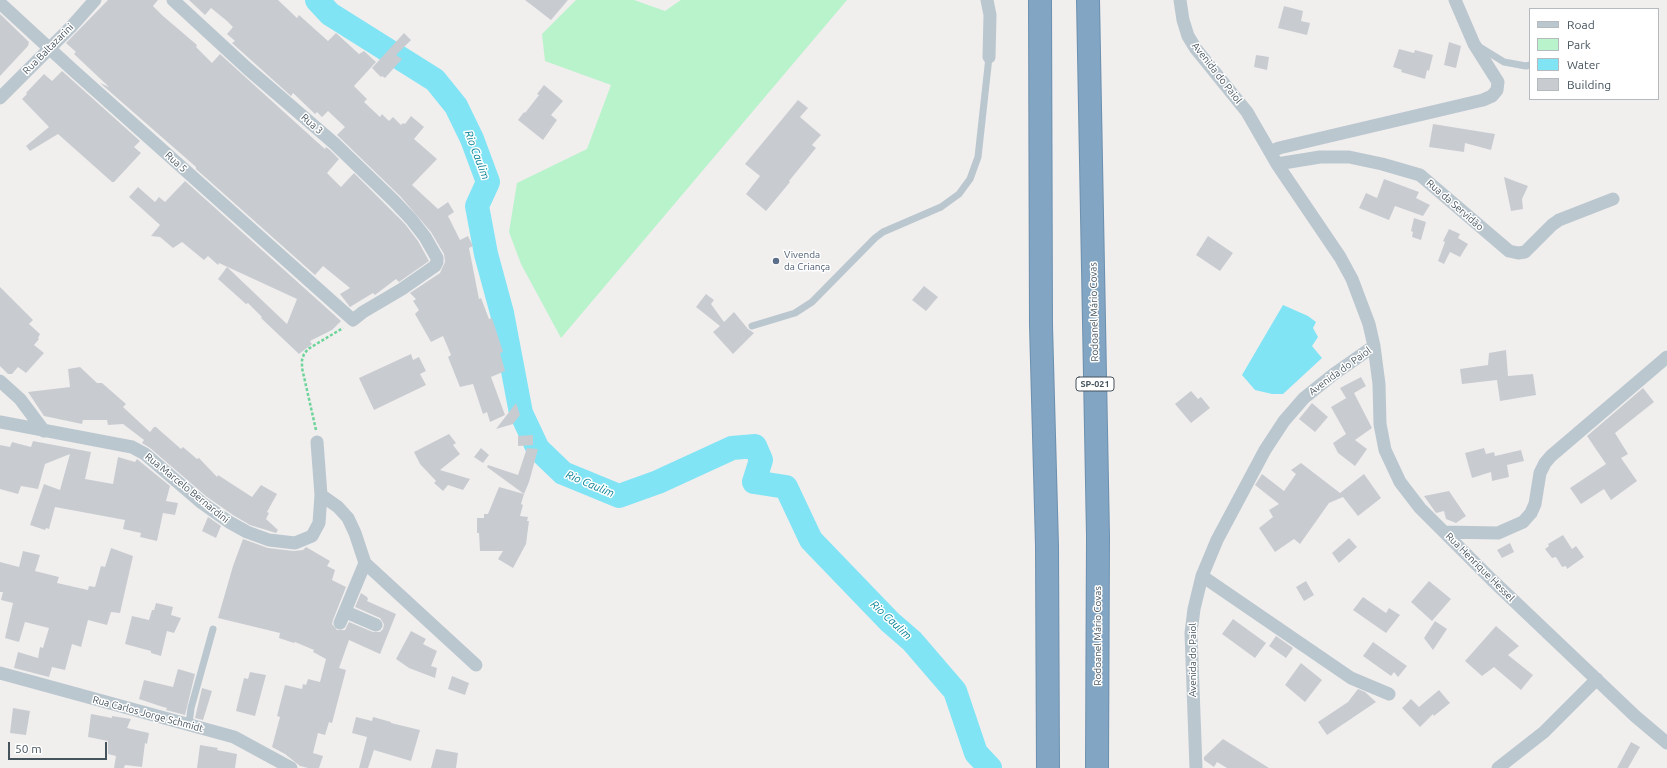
<!DOCTYPE html>
<html>
<head>
<meta charset="utf-8">
<style>
  body { margin:0 }
  #map { position:relative; width:1667px; height:768px; overflow:hidden; background:#f1eeee; font-family:Ubuntu,sans-serif }
  canvas { display:block }
  .legend { position:absolute; left:1529px; top:8px; width:130px; height:92px; box-sizing:border-box; background:#fff; border:1px solid #b5babe; margin:0; padding:5px 7px; list-style:none; font-size:12px; color:#45535d }
  .legend li { display:flex; align-items:center; gap:8px; height:20px }
  .legend b { width:20px; border:1px solid #b5babe }
  .scale { position:absolute; left:8px; top:742px; width:99px; height:18px; box-sizing:border-box; border:2px solid #45535d; border-top:0; padding-left:5px; font-size:12px; line-height:14px; white-space:nowrap; color:#45535d; -webkit-text-stroke:3px #fff; paint-order:stroke }
</style>
</head>
<body>
<div id="map">
<canvas width="1667" height="768"></canvas>
<ul class="legend">
<li><b style="height:5px;background:#bbc7cf"></b>Road</li>
<li><b style="height:11px;background:#b8f3cb"></b>Park</li>
<li><b style="height:11px;background:#81e4f4"></b>Water</li>
<li><b style="height:11px;background:#c8ccd1"></b>Building</li>
</ul>
<div class="scale">50 m</div>
</div>
<script>
const ctx = document.querySelector('canvas').getContext('2d');
ctx.lineJoin = 'round';
function fill(path, color) {
  ctx.fillStyle = color;
  ctx.fill(path, 'evenodd');
}
function poly(rows) {
  const path = new Path2D();
  for (const r of rows) {
    path.moveTo(r[0], r[1]);
    for (let i = 2; i < r.length; i += 2) path.lineTo(r[i], r[i + 1]);
  }
  return path;
}
function stroke(path, color, width, dash) {
  ctx.strokeStyle = color;
  ctx.lineWidth = width;
  ctx.lineCap = dash ? 'butt' : 'round';
  ctx.setLineDash(dash || []);
  ctx.stroke(path);
}
function label(font, color, halo, rows, align = 'center') {
  ctx.font = font + ' Ubuntu,sans-serif';
  ctx.lineWidth = 3;
  ctx.setLineDash([]);
  ctx.textBaseline = 'middle';
  ctx.strokeStyle = halo;
  ctx.fillStyle = color;
  for (const [text, x, y, turn = 0] of rows) {
    ctx.save();
    ctx.translate(x, y);
    ctx.rotate((+turn || 0) * Math.PI / 180);
    ctx.textAlign = isNaN(turn) ? turn : align;
    if (halo) ctx.strokeText(text, 0, 0);
    ctx.fillText(text, 0, 0);
    ctx.restore();
  }
}
fill(poly([
  [576,0,634,0,665,11,681,0,847,0,561,338,521,264,509,232,517,183,587,149,611,85,545,61,542,34]
]), '#b8f3cb');
fill(poly([
  [1283,305,1308,316,1316,322,1313,328,1318,337,1312,346,1322,358,1283,394,1272,394,1255,390,1242,375]
]), '#81e4f4');
stroke(poly([
  [317,0,330,14,435,80,456,106,472,139,488,182,477,206,486,254,502,313,521,413,538,449,563,473,619,496,658,482,732,448,755,446,761,460,754,482,786,487,811,540,890,622,912,641,955,691,976,753,990,768]
]), '#81e4f4', 24);
fill(poly([
  [108,0,158,0,153,6,163,16,197,45,196,47,212,63,220,54,221,55,316,141,325,149,326,147,330,150,339,159,327,173,341,187,354,173,405,224,418,241,429,261,399,282,396,279,375,295,373,293,350,307,340,294,350,288,323,266,315,275,196,169,196,167,100,83,109,87,74,54,76,52,66,43],
  [189,0,278,0,297,18,299,15,328,41,336,33,359,54,364,51,376,62,354,86,367,99,364,102,380,117,382,114,389,121,393,117,401,125,403,123,405,124,411,116,424,127,414,139,437,159,412,185,438,209,448,202,454,212,448,216,460,240,468,236,473,246,469,248,479,299,481,298,489,319,492,318,503,352,500,353,505,371,491,377,505,415,490,422,487,412,483,414,473,384,460,387,448,357,451,355,443,336,431,342,415,314,419,310,413,301,416,299,410,293,440,273,445,262,444,254,431,232,400,196,337,135,345,127,328,111,322,117,317,112,315,114,293,93,291,96,232,43,235,41,227,34,233,27,227,21,211,8,205,15],
  [525,0,568,0,551,20],
  [1284,6,1303,11,1301,21,1310,23,1307,35,1278,28],
  [0,14,29,42,28,46,0,76],
  [404,33,411,40,396,55,402,59,385,78,382,76,381,77,372,68],
  [1449,42,1461,46,1456,68,1444,65],
  [1399,49,1414,53,1415,50,1433,55,1429,71,1427,70,1425,79,1401,72,1402,70,1393,67],
  [1256,55,1269,57,1267,70,1254,67],
  [62,71,140,141,134,147,141,153,114,182,112,182,58,134,30,151,26,146,49,127,22,99,27,94,26,93,44,74,52,81],
  [544,85,563,101,551,115,557,120,543,140,518,120,524,112,525,113,539,95,537,94],
  [798,100,808,108,800,117,821,135,812,145,816,148,789,181,790,182,766,211,746,194,760,176,745,164],
  [1433,124,1495,134,1491,150,1465,143,1464,152,1429,147],
  [1504,177,1528,186,1522,199,1523,209,1511,211],
  [1384,179,1419,192,1416,198,1430,205,1423,216,1395,206,1389,220,1359,208,1366,193,1377,198],
  [185,181,341,321,332,330,310,341,312,344,299,354,261,318,262,317,248,303,246,304,218,279,227,267,287,324,297,299,219,263,218,265,208,256,204,260,182,242,173,248,160,237,151,236,160,225,129,197,138,187,155,202,159,197,165,202],
  [1414,218,1426,222,1421,240,1412,237,1413,232,1411,231],
  [1449,229,1460,234,1458,238,1468,244,1460,257,1450,252,1444,264,1438,261,1445,242,1443,241],
  [1208,236,1233,253,1220,271,1196,255],
  [924,286,938,297,926,311,912,300],
  [0,287,33,320,29,324,40,334,38,338,39,339,34,345,44,353,26,373,18,367,12,374,8,374,0,366],
  [706,294,714,300,711,304,724,322,734,312,748,329,754,333,733,354,713,332,720,326,696,307],
  [1506,350,1508,376,1533,374,1536,395,1500,401,1497,380,1462,384,1460,369,1488,365,1489,353],
  [411,354,413,360,419,357,426,371,420,374,426,385,374,410,359,378],
  [80,367,97,383,102,383,126,404,123,407,150,432,154,427,156,427,181,449,183,447,197,459,199,458,217,477,218,475,252,497,261,485,277,494,267,512,269,513,266,519,278,530,276,533,250,525,233,515,207,497,150,448,142,443,144,440,123,424,108,425,107,420,83,420,82,424,44,416,28,392,70,387,68,369],
  [1361,377,1366,386,1354,393,1372,428,1355,440,1367,449,1355,466,1338,453,1333,443,1346,434,1331,407,1348,397,1346,398,1340,388],
  [1643,388,1654,402,1615,433,1628,454,1621,458,1637,481,1611,500,1604,489,1581,504,1570,488,1606,464,1587,436],
  [1191,391,1198,399,1201,397,1210,408,1191,423,1175,404],
  [516,403,520,415,513,424,496,429],
  [1312,403,1328,417,1315,432,1299,419],
  [449,434,456,443,453,445,460,454,440,470,470,479,463,490,448,485,443,491,434,483,436,481,420,464,414,452],
  [533,435,533,445,518,446,518,436],
  [33,441,91,452,85,479,113,484,118,457,135,462,137,459,170,486,166,501,178,503,175,515,163,513,157,541,140,537,141,533,123,529,125,520,55,507,49,529,46,528,45,530,30,525,44,484,60,490,70,454,45,464,38,489,21,486,18,494,0,489,0,445,10,447,12,442,31,447],
  [481,448,489,455,483,463,474,457],
  [527,448,538,449,529,482,524,494,487,467,488,465,518,475],
  [1484,448,1486,454,1494,452,1495,456,1521,450,1524,461,1507,465,1509,477,1492,481,1491,472,1472,478,1465,453],
  [1301,463,1340,493,1364,474,1381,498,1358,516,1343,497,1329,503,1300,544,1294,539,1275,552,1259,528,1273,517,1269,510,1279,504,1255,485,1262,474,1284,491,1296,474,1291,470],
  [499,487,524,494,521,504,523,505,520,516,528,517,527,521,529,521,526,544,513,568,498,559,503,551,480,551,479,533,477,533,477,518,484,518,484,514,488,514],
  [1449,491,1466,516,1456,523,1446,519,1444,511,1436,513,1424,496],
  [208,517,221,526,216,538,202,531],
  [1563,535,1572,549,1576,546,1584,557,1567,569,1566,566,1562,567,1556,557,1552,558,1545,549,1549,546,1548,544],
  [1349,538,1357,547,1339,563,1332,553],
  [243,539,268,548,294,551,303,550,306,547,330,561,327,566,335,570,332,580,346,587,333,620,332,624,337,630,345,630,349,622,373,632,380,632,383,629,384,624,380,618,355,607,361,593,367,597,368,599,367,601,396,614,380,654,349,640,339,668,346,670,332,723,329,722,325,735,318,733,313,753,323,756,319,768,308,768,300,766,285,754,272,747,280,717,277,716,285,685,302,689,303,684,306,685,308,679,320,682,326,659,313,652,314,650,295,642,294,643,279,638,280,633,218,618,233,566],
  [1510,543,1514,552,1502,558,1497,550],
  [111,548,133,556,120,613,111,612,107,625,88,620,81,647,72,644,65,670,52,667,49,677,14,668,18,652,38,658,40,647,43,648,49,628,25,622,19,642,5,638,13,603,1,600,3,592,0,592,0,562,19,567,23,551,40,555,35,571,59,577,57,583,88,590,89,586,95,587,101,566,105,567],
  [1306,581,1314,595,1304,601,1296,587],
  [1429,581,1451,599,1432,621,1411,602],
  [1363,597,1386,613,1389,608,1400,615,1386,633,1353,610],
  [156,603,173,607,171,615,181,618,174,633,167,631,161,656,151,653,151,651,125,644,132,616,149,620,152,610,154,610],
  [1233,619,1266,643,1255,658,1222,634],
  [1435,621,1447,629,1433,650,1424,638],
  [1496,626,1519,646,1508,655,1533,675,1521,690,1494,667,1482,676,1465,661],
  [411,631,426,639,423,644,437,651,431,666,437,668,435,678,409,668,396,659],
  [1276,636,1293,648,1286,658,1269,646],
  [1373,642,1407,666,1398,677,1394,672,1391,676,1363,656],
  [1301,663,1322,680,1305,702,1285,685],
  [178,669,195,674,185,715,166,710,167,708,163,707,139,699,144,680,173,687],
  [250,672,266,675,255,716,236,711,244,678,248,679],
  [452,676,469,683,465,695,448,689],
  [202,688,212,691,203,720,195,718],
  [1358,689,1365,692,1376,702,1327,735,1318,722,1348,702],
  [1439,690,1450,703,1434,716,1433,714,1420,727,1402,708,1411,699,1419,707],
  [13,708,30,711,26,735,10,733],
  [91,714,112,718,112,716,131,719,127,728,149,733,147,744,145,743,142,767,125,765,124,768,114,768,116,756,108,754,108,741,88,737],
  [356,717,372,721,373,717,391,722,391,723,420,730,411,761,374,750,368,768,359,768,367,737,352,733],
  [1223,739,1269,768,1227,768,1217,762,1214,767,1204,760,1204,757],
  [1631,742,1640,747,1628,768,1617,768],
  [200,745,218,748,217,750,237,754,235,768,197,768],
  [436,749,458,753,456,768,431,768]
]), '#c8ccd1');
const motorway = poly([
  [1040,0,1041,325,1047,546,1048,768],
  [1088,0,1098,536,1097,768]
]);
stroke(motorway, '#6c90ae', 24);
stroke(poly([
  [316,430,302,368,302,360,304,354,308,349,343,328]
]), '#6dd49a', 2.5, [3, 2]);
stroke(poly([
  [1478,46,1504,62,1526,66,1530,65],
  [752,326,795,313,812,302,875,238,883,232,941,207,959,194,970,179,978,157,989,57],
  [189,724,191,708,213,629]
]), '#bbc7cf', 7);
stroke(poly([
  [987,0,990,15,989,57],
  [1180,0,1183,20,1188,36,1196,49,1247,112,1277,164,1340,257,1352,279,1369,324,1374,346,1379,384,1380,424,1385,450,1400,482,1420,508,1492,580,1635,716,1667,743],
  [0,3,74,71,353,320,363,312,402,289,435,266,437,262,437,258,425,237,411,219,394,201,335,144,248,69,173,0],
  [0,98,71,27,95,0],
  [1270,152,1279,148,1483,100,1492,96,1497,90,1498,82,1474,44,1455,0],
  [1277,164,1320,157,1349,157,1382,164,1420,175,1509,251,1518,253,1525,252,1552,225,1559,220,1613,199],
  [0,381,20,399,44,431],
  [0,422,132,447,145,454,202,503,229,522,247,532,269,540,295,543,312,536,319,523,321,495,317,442],
  [321,495,338,507,348,518,355,533,365,563,476,665],
  [1445,532,1498,533,1523,522,1531,513,1535,504,1540,473,1545,463,1551,456,1667,357],
  [1202,576,1351,678,1389,694],
  [346,612,376,625],
  [340,623,365,563],
  [0,673,234,737,291,768],
  [1196,768,1191,633,1194,609,1202,576,1217,540,1265,450,1284,421,1304,398,1334,374,1374,346],
  [1498,768,1544,732,1597,679]
]), '#bbc7cf', 13);
stroke(motorway, '#81a5c2', 22);
for (const [x, y, r, color] of [
  [776,261,4,"#5c6f8a"]
]) {
  const dot = new Path2D();
  dot.arc(x, y, r, 0, 2 * Math.PI);
  ctx.fillStyle = color;
  ctx.fill(dot);
  stroke(dot, '#fff', 1.5);
}
for (const [x, y, w] of [
  [1095,384,38]
]) {
  const box = new Path2D();
  box.roundRect(x - w / 2, y - 7, w, 14, 3);
  ctx.fillStyle = '#fff';
  ctx.fill(box);
  stroke(box, '#45535d', 1);
}
label('bold 9px', '#45535d', null, [
  ["SP-021",1095,384]
]);
label('10px', '#45535d', '#fff', [
  ["Rua Baltazarini",48,49,-45],
  ["Avenida do Paiol",1217,73,52],
  ["Rua 3",312,124,41],
  ["Rua 5",176,162,42],
  ["Rua da Servidão",1455,205,41],
  ["Rodoanel Mário Covas",1094,312,-91],
  ["Avenida do Paiol",1340,371,-36],
  ["Rua Marcelo Bernardini",187,488,39],
  ["Rua Henrique Hessel",1480,567,45],
  ["Rodoanel Mário Covas",1098,636,-90],
  ["Avenida do Paiol",1193,660,-90],
  ["Rua Carlos Jorge Schmidt",148,714,15]
]);
label('10px', '#4e5e75', '#fff', [
  ["Vivenda",784,255],
  ["da Criança",784,267]
], 'left');
label('italic 11px', '#038094', '#fff', [
  ["Rio Caulim",477,155,69],
  ["Rio Caulim",590,484,23],
  ["Rio Caulim",891,620,43]
]);
</script>
</body>
</html>
